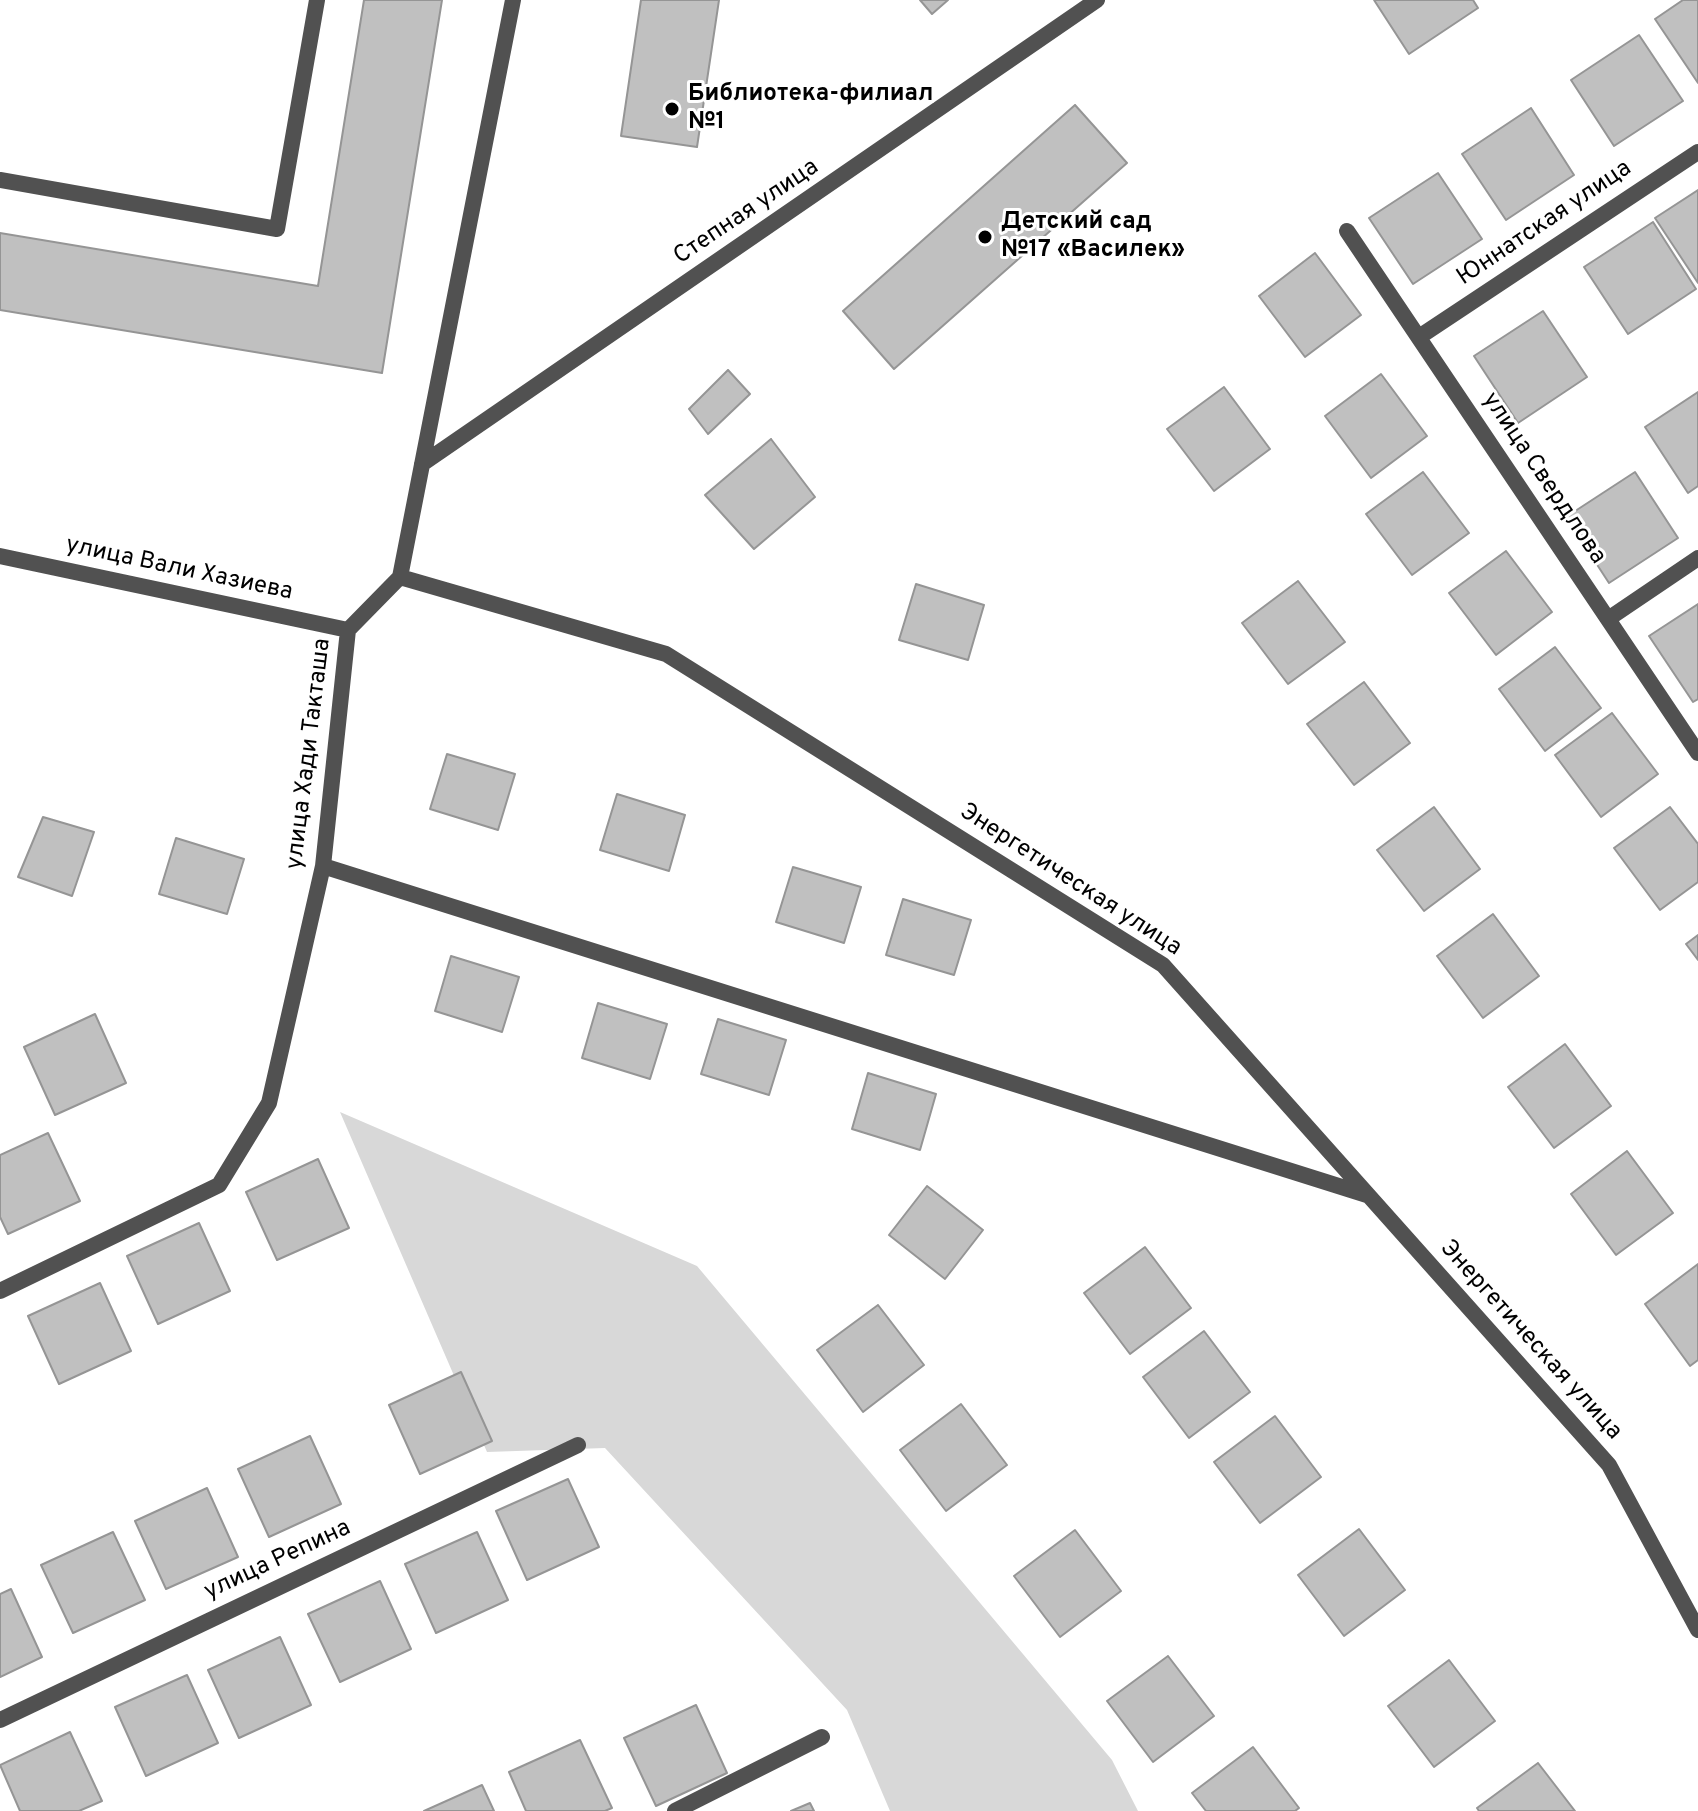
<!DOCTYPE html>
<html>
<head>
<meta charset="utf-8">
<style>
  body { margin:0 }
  canvas { display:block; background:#fff }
</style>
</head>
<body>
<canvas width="1698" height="1811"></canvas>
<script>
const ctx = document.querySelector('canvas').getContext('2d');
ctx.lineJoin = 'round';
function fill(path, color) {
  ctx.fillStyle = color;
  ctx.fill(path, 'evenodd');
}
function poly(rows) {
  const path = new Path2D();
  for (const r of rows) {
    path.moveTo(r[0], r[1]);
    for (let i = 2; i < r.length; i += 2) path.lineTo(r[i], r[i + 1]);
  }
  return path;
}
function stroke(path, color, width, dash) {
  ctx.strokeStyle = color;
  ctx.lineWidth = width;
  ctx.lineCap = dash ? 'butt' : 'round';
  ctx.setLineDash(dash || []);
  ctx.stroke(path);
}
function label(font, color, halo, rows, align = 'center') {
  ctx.font = font + ' Overpass,sans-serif';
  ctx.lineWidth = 6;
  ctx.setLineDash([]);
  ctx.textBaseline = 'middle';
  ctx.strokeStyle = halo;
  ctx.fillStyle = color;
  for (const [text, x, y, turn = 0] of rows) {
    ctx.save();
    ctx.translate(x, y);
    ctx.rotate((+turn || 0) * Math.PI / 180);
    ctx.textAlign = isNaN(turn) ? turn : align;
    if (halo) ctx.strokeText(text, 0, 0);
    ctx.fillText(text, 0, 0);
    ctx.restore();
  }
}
fill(poly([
  [340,1112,697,1266,1112,1760,1138,1811,890,1811,847,1710,605,1448,487,1452]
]), '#d8d8d8');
const building = poly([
  [364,0,442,0,382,373,0,310,0,233,318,286,364,0],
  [641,0,719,0,697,147,621,136,641,0],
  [920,0,948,0,932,14,920,0],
  [1374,0,1473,0,1478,8,1409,54,1374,0],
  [1683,0,1698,0,1698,83,1655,19,1683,0],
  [1639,35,1683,101,1614,146,1571,80,1639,35],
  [1075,105,1127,163,894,369,843,311,1075,105],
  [1531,108,1574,175,1506,220,1462,154,1531,108],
  [1438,173,1482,239,1413,284,1369,218,1438,173],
  [1698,190,1698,283,1655,218,1698,190],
  [1653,222,1696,289,1628,334,1584,267,1653,222],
  [1315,253,1361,315,1305,357,1259,296,1315,253],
  [1543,311,1587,377,1518,423,1474,356,1543,311],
  [728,370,750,394,708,434,689,409,728,370],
  [1381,374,1427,436,1371,478,1325,416,1381,374],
  [1224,387,1270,449,1214,491,1167,429,1224,387],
  [1698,392,1698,486,1688,493,1645,427,1698,392],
  [771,439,815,497,754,549,705,495,771,439],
  [1423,472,1469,533,1412,575,1366,514,1423,472],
  [1635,472,1678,538,1609,583,1566,517,1635,472],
  [1506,551,1552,612,1496,655,1449,593,1506,551],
  [1298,581,1345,642,1288,684,1242,623,1298,581],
  [916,584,984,605,968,660,899,640,916,584],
  [1698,604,1698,699,1693,702,1649,636,1698,604],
  [1555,647,1601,708,1545,751,1499,689,1555,647],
  [1364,682,1410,743,1354,785,1307,724,1364,682],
  [1612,713,1658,774,1601,817,1555,755,1612,713],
  [447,754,515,774,498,830,430,809,447,754],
  [617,794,685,815,669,871,600,850,617,794],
  [1434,807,1480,869,1424,911,1377,850,1434,807],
  [1670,807,1698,844,1698,882,1660,910,1614,848,1670,807],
  [43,817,94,832,72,896,18,877,43,817],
  [176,838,244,859,227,914,159,894,176,838],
  [793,867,861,887,844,943,776,922,793,867],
  [903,899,971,920,954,975,886,955,903,899],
  [1493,914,1539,976,1483,1018,1437,956,1493,914],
  [1698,935,1698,960,1686,944,1698,935],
  [451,956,519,977,502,1032,435,1011,451,956],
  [598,1003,667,1024,650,1079,582,1058,598,1003],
  [95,1014,126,1083,55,1115,24,1047,95,1014],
  [718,1019,786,1040,769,1095,701,1074,718,1019],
  [1565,1044,1611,1106,1554,1148,1508,1087,1565,1044],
  [868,1073,936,1094,920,1150,852,1129,868,1073],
  [48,1133,80,1201,8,1234,0,1217,0,1155,48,1133],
  [1627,1151,1673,1213,1616,1255,1571,1194,1627,1151],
  [318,1159,349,1228,277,1260,246,1192,318,1159],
  [927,1186,983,1230,945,1279,889,1235,927,1186],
  [199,1223,230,1291,158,1324,127,1256,199,1223],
  [1145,1247,1191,1308,1130,1354,1084,1293,1145,1247],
  [1698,1264,1698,1360,1690,1366,1645,1304,1698,1264],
  [100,1283,131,1351,59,1384,28,1316,100,1283],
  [878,1305,924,1365,863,1412,817,1350,878,1305],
  [1204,1331,1250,1392,1189,1438,1143,1377,1204,1331],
  [461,1372,492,1441,420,1474,389,1405,461,1372],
  [961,1404,1007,1465,946,1511,900,1450,961,1404],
  [1275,1416,1321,1477,1260,1523,1214,1462,1275,1416],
  [310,1436,341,1504,269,1537,238,1469,310,1436],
  [568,1479,599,1547,527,1580,496,1511,568,1479],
  [207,1488,238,1557,166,1589,135,1521,207,1488],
  [1359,1529,1405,1590,1344,1636,1298,1575,1359,1529],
  [1075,1530,1121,1591,1060,1637,1014,1576,1075,1530],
  [113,1532,145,1600,73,1633,41,1565,113,1532],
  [477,1532,508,1600,436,1633,405,1564,477,1532],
  [380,1581,411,1649,340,1682,308,1614,380,1581],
  [11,1589,42,1657,0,1677,0,1594,11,1589],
  [280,1637,311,1705,239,1738,208,1670,280,1637],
  [1168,1656,1214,1716,1153,1762,1107,1701,1168,1656],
  [1449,1660,1495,1721,1434,1767,1388,1706,1449,1660],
  [187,1675,218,1743,146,1776,115,1707,187,1675],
  [696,1705,727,1773,656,1806,624,1738,696,1705],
  [70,1732,102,1801,79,1811,20,1811,0,1765,70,1732],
  [580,1740,612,1808,605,1811,526,1811,509,1772,580,1740],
  [1253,1747,1299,1808,1295,1811,1206,1811,1192,1793,1253,1747],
  [1538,1763,1575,1811,1479,1811,1477,1808,1538,1763],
  [482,1785,494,1811,424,1811,482,1785],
  [810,1803,814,1811,791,1811,810,1803]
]);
fill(building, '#c0c0c0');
stroke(building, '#959595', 2);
stroke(poly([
  [0,180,277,229,317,0]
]), '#515151', 16);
stroke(poly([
  [1347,231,1698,753],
  [1419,337,1698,152],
  [422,464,1097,0],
  [0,556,348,630],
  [400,577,666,654,1163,965,1609,1465,1698,1630],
  [1608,619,1698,558],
  [323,866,1367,1195],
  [0,1291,219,1185,269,1103,323,866,348,630,400,577,513,0],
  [0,1720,578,1445],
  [675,1811,822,1737]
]), '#515151', 16);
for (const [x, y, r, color] of [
  [672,109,8,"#000"],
  [985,237,8,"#000"]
]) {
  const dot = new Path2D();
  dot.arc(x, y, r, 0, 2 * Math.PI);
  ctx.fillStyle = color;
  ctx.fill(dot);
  stroke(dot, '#fff', 3);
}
label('bold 24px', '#000', '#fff', [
  ["Библиотека-филиал",688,95],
  ["№1",688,123],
  ["Детский сад",1001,223],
  ["№17 «Василек»",1001,251]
], 'left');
label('24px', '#000', '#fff', [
  ["Степная улица",747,213,-34],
  ["Юннатская улица",1545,224,-34],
  ["улица Свердлова",1543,479,56],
  ["улица Вали Хазиева",179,570,12],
  ["улица Хади Такташа",310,754,-83],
  ["Энергетическая улица",1070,881,33],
  ["Энергетическая улица",1530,1341,48],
  ["улица Репина",278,1561,-25]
]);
</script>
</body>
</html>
